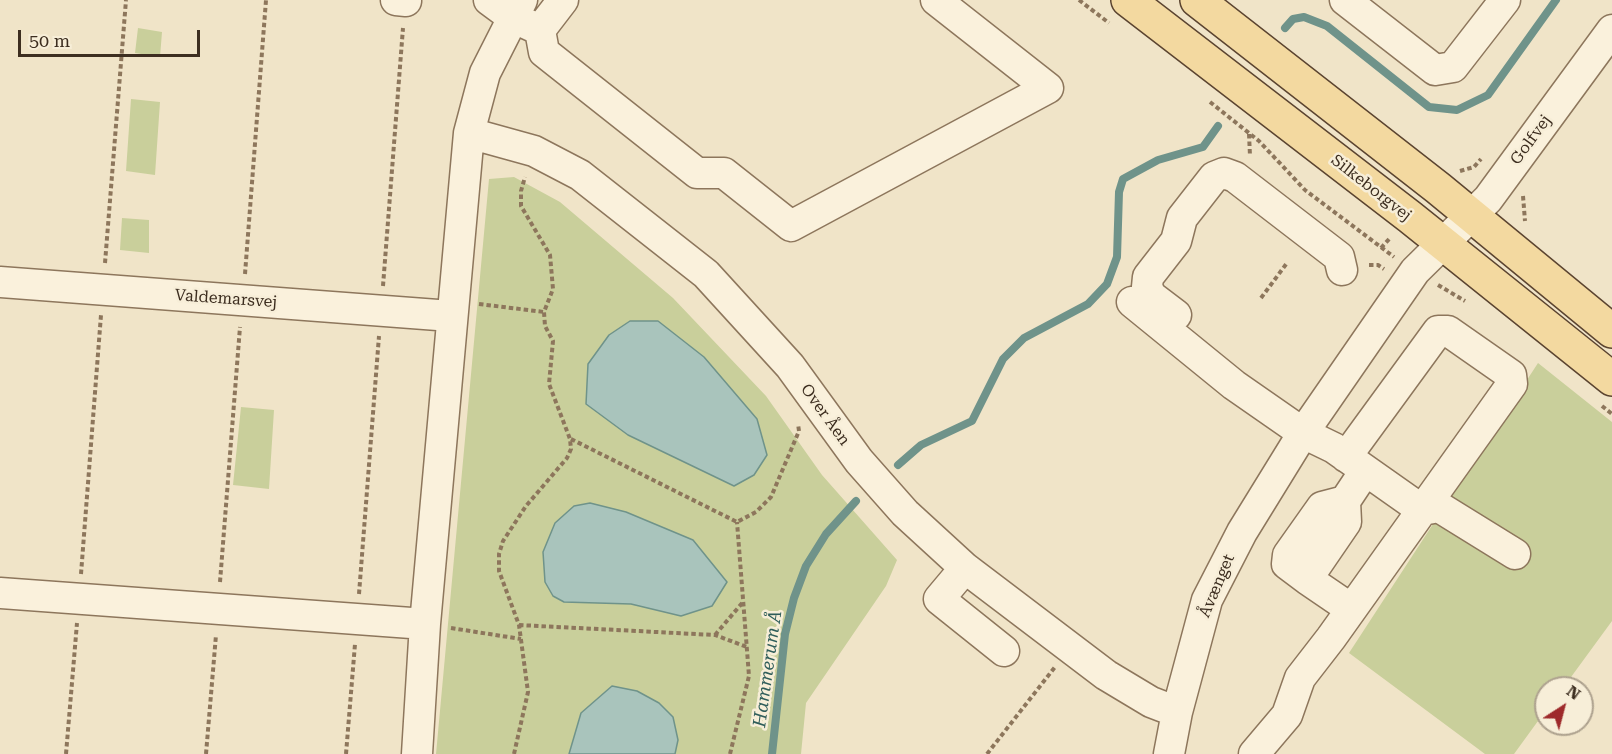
<!DOCTYPE html>
<html>
<head>
<meta charset="utf-8">
<style>
  body { margin:0 }
  #map { position:relative; width:1612px; height:754px; overflow:hidden; background:#f0e4c8; font-family:"Roboto Serif",serif }
  canvas { display:block }
  .north { position:absolute; left:1534px; top:676px; width:60px; height:60px; box-sizing:border-box; background:#f7eed8; border:2px solid #ada18e; border-radius:50%; rotate:36deg; font-size:16px; font-weight:700; line-height:24px; text-align:center; color:#3d2e20 }
  .north::after { content:''; display:block; margin:auto; width:21px; height:27px; background:#9e2a2b; clip-path:polygon(50% 0,100% 100%,50% 72%,0 100%) }
  .scale { position:absolute; left:18px; top:30px; width:182px; height:27px; box-sizing:border-box; border:3px solid #3d2e20; border-top:0; padding-left:8px; font-size:18px; line-height:21px; white-space:nowrap; color:#3d2e20; -webkit-text-stroke:4px #f7eed8; paint-order:stroke }
</style>
</head>
<body>
<div id="map">
<canvas width="1612" height="754"></canvas>
<div class="north">N</div>
<div class="scale">50 m</div>
</div>
<script>
const ctx = document.querySelector('canvas').getContext('2d');
ctx.lineJoin = 'round';
function fill(path, color) {
  ctx.fillStyle = color;
  ctx.fill(path, 'evenodd');
}
function poly(rows) {
  const path = new Path2D();
  for (const r of rows) {
    path.moveTo(r[0], r[1]);
    for (let i = 2; i < r.length; i += 2) path.lineTo(r[i], r[i + 1]);
  }
  return path;
}
function stroke(path, color, width, dash) {
  ctx.strokeStyle = color;
  ctx.lineWidth = width;
  ctx.lineCap = dash ? 'butt' : 'round';
  ctx.setLineDash(dash || []);
  ctx.stroke(path);
}
function label(font, color, halo, rows, align = 'center') {
  ctx.font = font + ' "Roboto Serif",serif';
  ctx.lineWidth = 5;
  ctx.setLineDash([]);
  ctx.textBaseline = 'middle';
  ctx.strokeStyle = halo;
  ctx.fillStyle = color;
  for (const [text, x, y, turn = 0] of rows) {
    ctx.save();
    ctx.translate(x, y);
    ctx.rotate((+turn || 0) * Math.PI / 180);
    ctx.textAlign = isNaN(turn) ? turn : align;
    if (halo) ctx.strokeText(text, 0, 0);
    ctx.fillText(text, 0, 0);
    ctx.restore();
  }
}
fill(poly([
  [138,28,162,32,160,57,135,53],
  [131,99,160,102,155,175,126,171],
  [514,177,560,202,673,298,766,396,822,475,897,560,886,586,806,703,801,754,675,754,677,740,659,703,637,691,612,686,581,713,569,754,436,754,489,179],
  [740,401,757,419,734,485],
  [727,582,681,616,631,604,564,602],
  [122,218,149,220,149,253,120,250],
  [1538,363,1612,422,1612,621,1563,688,1546,688,1546,710,1514,754,1485,754,1349,653],
  [241,407,274,410,269,489,233,485]
]), '#c9cf9b');
const water = poly([
  [630,321,658,321,704,357,757,419,767,455,754,475,734,486,628,435,586,404,588,364,609,335,630,321],
  [590,503,626,512,693,540,727,582,712,606,681,616,631,604,564,602,553,596,545,582,543,552,555,523,574,506,590,503],
  [612,686,637,691,659,703,673,717,678,740,675,754,569,754,581,713,612,686]
]);
fill(water, '#a9c4bc');
stroke(water, '#6f938a', 1.5);
stroke(poly([
  [1285,28,1293,19,1304,17,1327,26,1429,107,1457,110,1488,95,1556,0],
  [898,465,921,445,972,421,1003,359,1024,338,1088,304,1107,284,1117,257,1119,192,1123,179,1158,160,1203,147,1218,126],
  [772,754,785,634,794,598,806,566,826,534,856,501]
]), '#6f938a', 8);
const minor = poly([
  [396,0,406,1],
  [489,0,512,17,540,30,544,52,697,173,724,173,791,226,1048,88,936,0],
  [1345,0,1435,70,1453,67,1505,0],
  [540,30,563,0],
  [469,133,534,151,580,175,706,274,790,366,859,461,905,513,965,568,1106,675,1151,702,1177,712],
  [0,282,451,316],
  [1132,302,1234,385,1303,433,1334,448,1422,510,1439,507,1515,554],
  [1176,315,1151,296,1147,287,1148,277,1176,241,1182,218,1214,177,1224,173,1235,177,1339,257,1342,270],
  [965,568,939,599,1004,651],
  [1307,579,1287,564,1288,555,1322,507,1345,501],
  [0,593,425,624],
  [1351,609,1307,579,1346,522,1345,501,1365,471],
  [417,754,425,624,469,133,485,73,522,0],
  [1169,754,1177,712,1207,600,1242,532,1303,433,1415,271,1488,199,1612,30],
  [1254,754,1287,715,1300,678,1331,638,1512,384,1511,375,1448,331,1438,331,1346,457]
]);
const major = poly([
  [1128,0,1410,217,1612,379],
  [1197,0,1438,188,1612,331]
]);
stroke(minor, '#8d765c', 33);
stroke(major, '#5b4430', 36);
stroke(poly([
  [1079,0,1109,23],
  [1210,102,1259,141,1305,190,1394,257],
  [1249,134,1250,156],
  [1460,171,1474,167,1481,159],
  [1523,196,1525,221],
  [1381,248,1391,237],
  [105,263,126,0],
  [1369,265,1378,265,1384,269],
  [245,274,266,0],
  [1438,285,1465,301],
  [383,286,403,28],
  [1261,298,1287,263],
  [479,304,544,312],
  [1602,406,1612,414],
  [571,439,737,522,756,512,771,497,799,431,798,424],
  [81,574,101,315],
  [220,582,240,327],
  [359,594,379,336],
  [519,625,715,635,747,647],
  [451,628,521,639],
  [715,635,743,602],
  [66,754,77,623],
  [206,754,216,635],
  [346,754,355,644],
  [514,754,528,692,519,625,499,571,499,554,503,541,526,506,567,458,571,449,570,439,549,384,553,341,545,326,544,312,553,289,550,255,521,206,521,191,525,177],
  [730,754,749,676,737,522],
  [987,754,1055,667]
]), '#8d765c', 4, [4.5, 3]);
stroke(minor, '#faf1dc', 30);
stroke(major, '#f3d9a0', 33);
label('16px', '#3d2e20', '#f7eed8', [
  ["Golfvej",1531,140,-54],
  ["Silkeborgvej",1371,188,38],
  ["Valdemarsvej",226,299,4],
  ["Over Åen",825,415,54],
  ["Åvænget",1217,586,-67]
]);
label('italic 18px', '#2f5d5a', '#f7eed8', [
  ["Hammerum Å",768,669,-82]
]);
</script>
</body>
</html>
